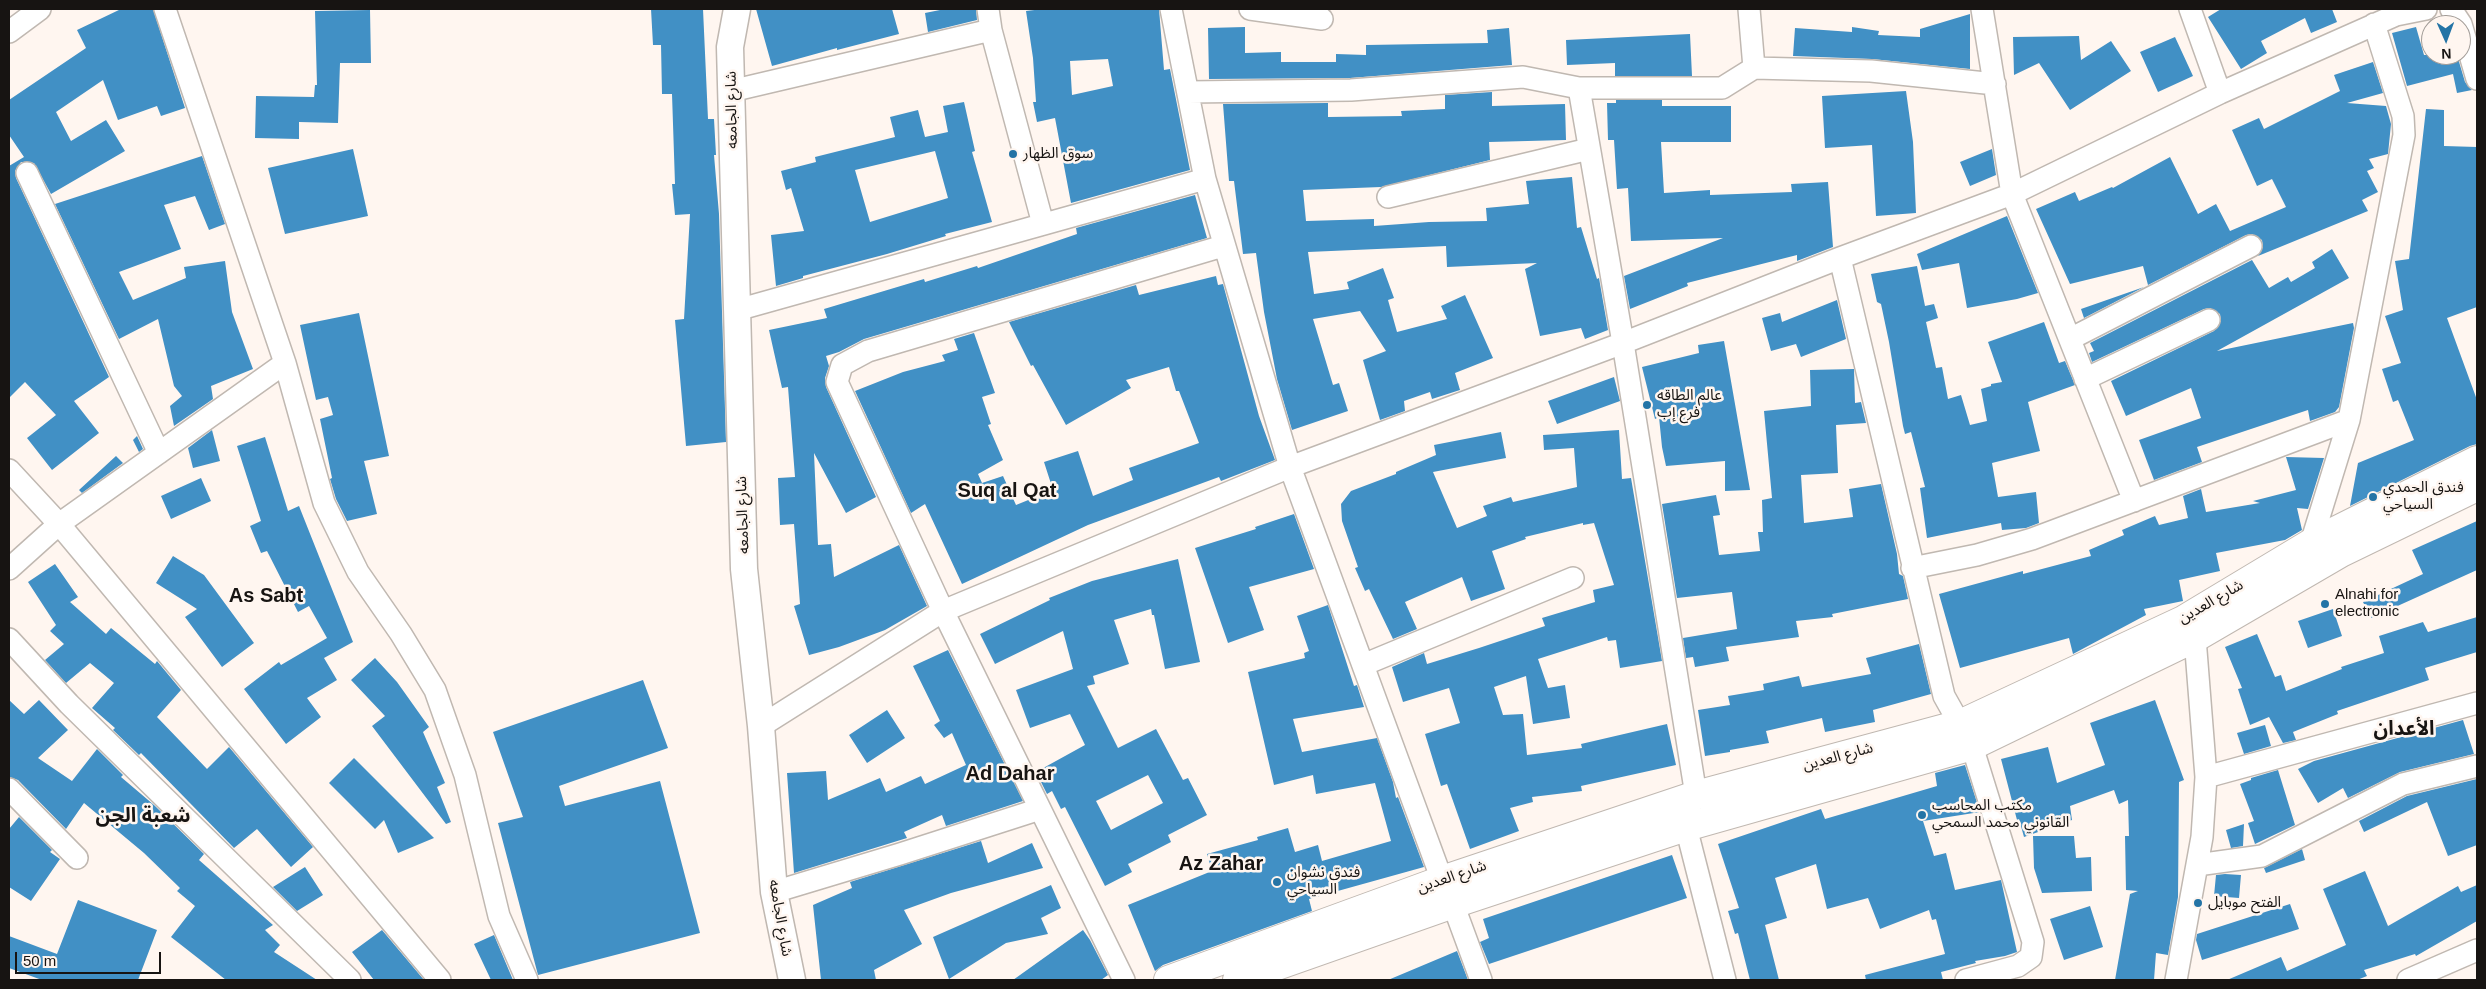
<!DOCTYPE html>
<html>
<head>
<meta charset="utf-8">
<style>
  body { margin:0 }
  #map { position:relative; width:2486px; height:989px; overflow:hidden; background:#fff6f0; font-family:Helvetica,sans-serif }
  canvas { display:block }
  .frame { position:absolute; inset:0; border:10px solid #171412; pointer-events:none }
  .north { position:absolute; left:2421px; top:15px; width:50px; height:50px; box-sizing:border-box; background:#fff6f0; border:1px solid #a29c97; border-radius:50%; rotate:178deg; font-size:14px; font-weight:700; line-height:20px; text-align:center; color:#171412 }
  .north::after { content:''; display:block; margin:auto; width:18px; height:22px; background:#2474a6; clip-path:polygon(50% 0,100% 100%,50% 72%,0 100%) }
  .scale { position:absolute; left:15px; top:952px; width:146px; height:22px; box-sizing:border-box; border:2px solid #171412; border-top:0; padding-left:6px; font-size:15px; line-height:18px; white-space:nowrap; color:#171412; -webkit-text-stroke:4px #fff6f0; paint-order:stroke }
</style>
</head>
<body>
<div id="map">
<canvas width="2486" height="989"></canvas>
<div class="frame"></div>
<div class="north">N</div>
<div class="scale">50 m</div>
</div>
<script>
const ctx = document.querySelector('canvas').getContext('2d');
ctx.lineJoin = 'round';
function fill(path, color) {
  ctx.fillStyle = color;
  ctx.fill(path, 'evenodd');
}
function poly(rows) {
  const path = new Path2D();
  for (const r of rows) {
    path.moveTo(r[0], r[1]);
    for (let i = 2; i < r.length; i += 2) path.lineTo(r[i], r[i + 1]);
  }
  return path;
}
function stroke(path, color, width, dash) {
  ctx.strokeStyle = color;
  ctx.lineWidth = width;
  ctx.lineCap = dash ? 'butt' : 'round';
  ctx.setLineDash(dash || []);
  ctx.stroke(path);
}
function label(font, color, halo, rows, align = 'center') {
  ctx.font = font + ' Helvetica,"Noto Sans Arabic",sans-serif';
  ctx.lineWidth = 5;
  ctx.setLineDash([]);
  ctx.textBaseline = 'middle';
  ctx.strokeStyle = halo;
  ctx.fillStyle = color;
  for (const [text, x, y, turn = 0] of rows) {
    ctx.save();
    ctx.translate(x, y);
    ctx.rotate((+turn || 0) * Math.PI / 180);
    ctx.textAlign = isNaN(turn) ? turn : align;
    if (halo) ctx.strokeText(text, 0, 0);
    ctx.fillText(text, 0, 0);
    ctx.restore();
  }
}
fill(poly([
  [121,9,153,9,185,108,161,116,157,106,118,120,103,80,56,112,71,141,106,120,125,151,51,194,34,163,21,162,15,171,16,178,109,377,74,401,99,433,52,470,27,438,56,415,25,382,9,398,9,166,24,157,9,135,9,100,86,48,77,30],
  [651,9,703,9,708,119,714,119,716,155,714,155,719,214,726,442,686,446,675,320,684,319,690,214,675,215,672,184,675,184,672,94,662,94,661,45,653,45],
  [756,9,892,9,899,34,837,50,837,48,772,66],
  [945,9,976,9,977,20,928,32,925,13],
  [1043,9,1159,9,1164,70,1170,69,1190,170,1071,203,1055,118,1037,122,1033,102,1036,102,1033,58,1026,11],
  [1108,59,1113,86,1072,95,1070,61],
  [2221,9,2332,9,2337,22,2311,33,2305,18,2261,41,2267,53,2241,69,2208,17],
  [370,10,371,63,340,63,338,123,299,122,299,139,255,138,256,96,314,97,315,85,317,85,315,11],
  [1970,14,1970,69,1872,59,1793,56,1795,28,1852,32,1852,27,1879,31,1878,35,1920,37,1920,29],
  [1245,27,1245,53,1281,52,1281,62,1336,62,1336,54,1366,55,1366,45,1488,43,1487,30,1509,28,1512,65,1350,78,1209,79,1208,28],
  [2416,27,2424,55,2457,55,2465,82,2472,90,2457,93,2453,74,2407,86,2392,33],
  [1690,34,1692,76,1615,76,1615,63,1567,65,1566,40],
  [2079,36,2081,60,2111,41,2131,71,2070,110,2039,63,2014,75,2013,37],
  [2175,37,2193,76,2158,92,2140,52],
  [2373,62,2383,93,2347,103,2386,106,2391,124,2388,154,2369,159,2374,168,2367,171,2378,192,2362,200,2368,211,2258,256,2263,247,2262,240,2252,234,2246,235,2148,285,2143,266,2070,284,2036,209,2075,192,2079,201,2112,187,2113,188,2170,157,2198,214,2216,204,2230,231,2286,207,2272,179,2257,186,2232,130,2259,118,2264,129,2340,91,2334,75],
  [1906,91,1913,142,1916,213,1876,216,1872,145,1825,148,1822,96],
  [1492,92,1492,106,1565,104,1566,140,1489,142,1490,160,1381,187,1303,190,1306,221,1374,219,1374,226,1429,222,1487,221,1486,208,1529,204,1526,181,1572,177,1577,228,1581,227,1597,279,1599,278,1608,330,1585,339,1581,328,1540,336,1525,269,1537,263,1447,267,1446,246,1308,252,1314,294,1349,289,1347,282,1383,268,1394,298,1388,300,1397,332,1447,319,1441,306,1465,295,1493,358,1455,373,1460,390,1432,399,1430,392,1404,401,1405,411,1380,420,1363,360,1386,351,1360,311,1313,319,1333,385,1339,383,1348,411,1292,430,1277,379,1264,312,1256,253,1243,254,1234,181,1229,181,1223,104,1328,103,1328,117,1402,116,1401,111,1445,109,1445,95],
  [1616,100,1662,100,1662,106,1731,106,1731,142,1661,142,1664,193,1710,190,1710,195,1792,192,1791,184,1828,182,1833,247,1797,261,1797,255,1687,283,1688,286,1630,309,1624,276,1723,238,1631,241,1628,188,1617,189,1614,140,1608,140,1607,103,1616,103],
  [964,102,975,151,972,152,992,222,945,234,946,236,887,254,803,276,803,278,776,286,771,235,804,231,791,188,786,190,781,171,816,162,815,157,895,137,890,117,918,110,925,137,948,132,943,106],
  [935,151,948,198,870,222,855,170],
  [2426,109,2444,110,2444,146,2477,147,2477,307,2447,318,2477,400,2477,444,2470,446,2350,506,2358,463,2414,440,2398,400,2393,402,2382,369,2401,363,2385,316,2403,310,2395,261,2409,259],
  [353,149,368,216,285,234,268,168],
  [1992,149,1996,175,1970,186,1960,162],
  [202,156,225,224,209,230,195,196,164,205,181,249,119,272,133,300,186,278,184,267,225,261,232,312,253,369,211,386,213,399,174,426,170,406,182,396,174,386,158,319,119,339,55,204],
  [1195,195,1207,238,864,339,839,352,826,356,829,366,825,378,826,387,876,497,846,513,814,453,818,545,831,544,834,577,899,545,927,606,885,630,839,647,809,655,794,606,800,604,794,524,780,525,778,478,795,477,788,387,782,388,769,330,827,318,824,309,924,279,925,282,977,266,978,268,1077,234,1076,228],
  [2007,216,2038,293,2017,299,1967,308,1959,263,1922,270,1917,254],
  [2332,249,2349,278,2217,351,2353,323,2354,328,2339,407,2335,412,2310,421,2308,410,2197,447,2202,462,2154,480,2139,440,2201,418,2191,388,2126,416,2111,381,2214,331,2221,321,2220,314,2210,308,2204,309,2092,362,2089,353,2094,351,2090,343,2252,260,2269,288,2288,277,2291,282,2315,268,2312,262],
  [1917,266,1925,306,1934,304,1938,318,1926,322,1936,368,1942,367,1948,399,1961,395,1970,425,1987,421,1981,389,1991,386,1991,384,2002,382,1988,342,2044,322,2059,363,2065,361,2075,385,2028,402,2040,451,1992,463,1998,497,2036,492,2039,523,2026,528,2002,530,2001,523,1927,538,1920,488,1925,487,1911,432,1905,434,1903,426,1889,342,1881,304,1877,302,1871,274],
  [1216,276,1218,285,1223,284,1259,416,1275,460,1221,481,1219,477,1088,525,962,584,925,504,911,513,855,391,903,372,945,361,942,355,958,350,954,339,974,333,995,393,982,397,991,424,988,425,1003,460,978,474,982,483,1003,476,1016,505,1053,490,1044,462,1078,451,1093,496,1133,480,1129,468,1199,443,1179,391,1176,391,1169,367,1126,380,1131,388,1066,425,1033,365,1031,366,1009,322,1136,285,1139,295],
  [2144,287,2084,318,2081,309],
  [1837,300,1846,339,1801,357,1796,344,1771,351,1762,318,1780,313,1782,322],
  [359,313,389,456,364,461,377,514,347,521,336,499,330,479,332,478,320,419,333,415,328,397,316,400,300,325],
  [1724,341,1750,490,1725,491,1725,461,1666,466,1662,447,1659,417,1655,419,1642,367,1699,353,1698,345],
  [1854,369,1855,403,1861,402,1866,423,1836,425,1838,473,1801,475,1804,523,1853,517,1849,489,1881,484,1897,554,1899,574,1903,576,1908,599,1832,614,1833,617,1796,621,1799,637,1726,647,1729,661,1695,667,1693,657,1686,658,1683,638,1737,629,1732,592,1677,598,1662,504,1716,495,1720,515,1713,516,1719,555,1760,551,1758,532,1763,532,1762,500,1772,498,1764,411,1811,406,1810,370],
  [1614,377,1620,401,1557,424,1548,401],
  [212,430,220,461,193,468,188,448],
  [1619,430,1622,479,1631,478,1662,661,1620,668,1616,640,1608,641,1607,637,1538,659,1548,688,1565,685,1570,718,1533,724,1526,676,1494,687,1503,715,1523,714,1527,755,1582,748,1581,744,1667,724,1676,765,1581,786,1582,791,1532,797,1533,802,1510,808,1519,831,1470,849,1447,784,1441,786,1425,734,1460,723,1449,688,1403,702,1392,667,1424,653,1427,664,1479,648,1545,626,1542,618,1595,602,1593,590,1614,585,1594,523,1583,525,1583,523,1525,537,1526,539,1492,551,1505,589,1471,601,1462,577,1405,602,1417,629,1393,639,1369,589,1365,591,1355,568,1358,567,1342,521,1341,504,1351,491,1396,474,1396,472,1436,455,1434,445,1501,432,1506,458,1433,472,1457,528,1487,516,1483,506,1511,497,1513,502,1577,487,1574,448,1544,450,1543,435],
  [137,436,143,449,139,452,133,440],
  [265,437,288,511,299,506,353,642,324,658,337,680,307,698,321,717,286,744,244,689,279,662,281,665,327,638,309,606,298,612,267,551,261,553,250,526,261,521,237,446],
  [116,456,123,463,82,493,79,490],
  [2286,457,2324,458,2308,509,2297,508,2302,530,2285,540,2216,553,2220,571,2179,580,2183,601,2144,609,2146,615,2073,654,2069,638,1960,668,1939,594,2023,571,2023,574,2091,556,2089,550,2124,535,2122,530,2155,516,2159,525,2188,518,2183,496,2201,489,2206,512,2260,503,2253,501,2296,490],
  [201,478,211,501,171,519,161,496],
  [1294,514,1314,569,1249,587,1264,630,1228,643,1195,548,1256,529,1255,527],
  [2477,521,2477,570,2371,618,2363,602,2423,574,2412,550],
  [173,556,204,575,254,643,222,667,185,617,197,609,156,583],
  [1178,559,1200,662,1165,669,1154,615,1152,615,1151,609,1114,620,1129,664,1093,676,1095,684,1087,686,1118,748,1156,729,1183,780,1188,778,1207,815,1168,835,1171,842,1128,864,1132,872,1105,886,1065,807,1061,809,1052,791,1047,794,1036,772,1085,745,1070,714,1030,728,1016,690,1073,669,1063,631,995,664,980,634,1050,600,1049,598,1092,581],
  [1148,775,1163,803,1111,830,1096,801],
  [55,564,78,597,70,602,106,634,111,628,155,664,157,661,181,690,157,717,207,769,229,747,313,847,291,867,257,829,234,848,141,753,139,755,113,730,115,728,92,708,114,683,90,663,66,683,45,660,64,644,50,631,56,625,28,582],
  [1328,605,1354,686,1357,685,1364,707,1293,719,1302,752,1377,738,1393,782,1396,798,1398,797,1424,867,1309,899,1312,911,1163,965,1155,971,1128,905,1212,871,1207,854,1258,840,1257,837,1288,828,1295,852,1318,845,1322,861,1391,841,1375,783,1316,794,1313,775,1274,785,1248,672,1305,658,1304,653,1309,651,1297,616],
  [2333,609,2342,636,2308,648,2298,621],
  [2477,617,2477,652,2425,668,2429,680,2337,711,2338,714,2293,732,2296,740,2283,743,2269,717,2250,725,2238,689,2242,688,2225,647,2257,634,2275,677,2281,675,2286,691,2342,669,2341,667,2384,653,2379,636,2423,622,2428,632],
  [1919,644,1931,694,1873,710,1875,722,1825,732,1822,718,1766,731,1769,743,1730,750,1730,752,1705,756,1698,710,1730,705,1728,696,1764,690,1763,684,1799,676,1802,687,1871,674,1866,658],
  [948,650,1023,801,946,826,942,815,904,832,907,838,794,873,787,773,826,771,828,800,880,778,886,792,921,776,925,784,966,765,952,733,944,738,934,725,940,721,913,666],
  [375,658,397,682,429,727,423,732,445,783,437,787,451,822,446,824,372,726,385,716,351,680],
  [643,680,668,748,559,786,565,806,660,781,700,933,538,975,498,823,523,817,493,732],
  [9,700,24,714,39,700,68,730,38,758,72,781,97,749,123,775,121,777,154,805,204,854,199,860,273,925,265,930,280,945,274,952,317,980,226,980,171,937,195,906,177,891,180,888,144,853,84,803,66,829,18,780,9,777],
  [2155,700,2184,780,2179,782,2178,897,2168,955,2156,953,2154,980,2115,980,2130,894,2138,891,2126,890,2125,836,2129,836,2128,800,2119,804,2114,790,2070,806,2072,820,2024,837,2019,819,2017,820,2001,759,2048,747,2057,783,2105,765,2090,723],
  [887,710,905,738,867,763,849,735],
  [2463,720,2474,754,2400,772,2348,798,2343,788,2318,803,2298,769,2314,761],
  [2265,725,2271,746,2244,754,2237,733],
  [354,758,434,838,398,853,384,820,375,829,329,783],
  [1965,765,1980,812,1923,821,1934,856,1946,853,1955,890,2001,880,2017,952,2005,956,1975,961,1976,963,1941,972,1943,980,1866,980,1865,975,1945,954,1936,919,1932,920,1929,910,1880,929,1868,898,1827,909,1816,864,1775,878,1787,918,1765,925,1779,980,1750,980,1738,933,1735,934,1728,911,1739,908,1718,844,1821,809,1825,819,1937,786,1935,773],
  [2278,770,2295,825,2255,844,2248,823,2254,821,2240,784,2251,780,2251,778],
  [2477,779,2477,845,2448,856,2427,802,2364,832,2359,821,2407,796],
  [19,817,52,850,50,852,60,859,31,901,9,887,9,829],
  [2244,824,2243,846,2231,848,2226,830],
  [2033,836,2074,836,2076,858,2091,857,2092,891,2042,893,2034,868],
  [981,841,988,863,1032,843,1043,868,951,893,904,910,922,944,874,970,876,980,821,980,813,905,852,888,850,882],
  [2302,849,2305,860,2266,873,2264,868],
  [1672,855,1687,898,1489,964,1480,942,1489,938,1483,919],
  [305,867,323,895,297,911,273,887],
  [2365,871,2388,926,2458,886,2461,892,2477,885,2477,921,2416,956,2415,954,2364,970,2367,976,2357,980,2227,980,2281,957,2287,971,2346,945,2323,889],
  [2225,874,2241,875,2239,898,2214,896,2216,875],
  [1051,885,1061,908,1041,918,1048,934,1006,943,949,979,933,937],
  [78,900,157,930,138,980,42,980,9,968,9,936,57,954],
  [2290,904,2299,929,2202,960,2196,940,2197,934],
  [2090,906,2103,947,2064,960,2050,919],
  [382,930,424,980,374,980,352,952],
  [1083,930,1090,940,1108,975,1101,980,1013,980],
  [494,935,513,980,491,980,474,944],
  [1457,951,1468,980,1388,980]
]), '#4190c5');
const minor = poly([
  [165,9,285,363,324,503,358,572,401,634,435,690,465,775,499,916,527,980],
  [988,9,991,30,1043,224],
  [1171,9,1205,179,1290,467,1442,880],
  [1250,9,1322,19],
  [1749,9,1754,68],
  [1982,9,2012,194,2134,501],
  [2190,9,2220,93],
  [2451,9,2461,24,2477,79],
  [9,32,40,9],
  [1579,88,1623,343,1696,795],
  [731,91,991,30],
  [1188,92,1351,90,1523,77,1579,88,1722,88,1754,68,1871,71,1995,84],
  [27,173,159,453],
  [1388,197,1589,149],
  [1840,258,1944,696,1972,746,2033,942,2031,957,2018,966,1966,980],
  [737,310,1205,179],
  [2070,339,2251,246],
  [2085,379,2209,320],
  [9,470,59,524,440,980],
  [2311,543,2349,420,2404,135,2403,116,2374,24],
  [1912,568,1977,555,2032,539,2349,420],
  [9,569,59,524,285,363],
  [9,639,69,704,350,980],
  [1363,665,1573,578],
  [761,726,943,611,1290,467,1623,343,1840,258,2012,194,2220,93,2396,15,2426,9],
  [2206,777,2477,703],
  [9,789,77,858],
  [1686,827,1725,980],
  [2197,865,2262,856,2403,784,2477,766],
  [774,892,900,854,1040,809],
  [1453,904,1481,980],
  [1124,980,943,611,837,382,842,365,868,351,1223,246],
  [2176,980,2202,837,2206,777,2195,638,2187,626],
  [2408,980,2477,950]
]);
const tertiary = poly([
  [737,9,730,47,744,569,761,726,774,892,792,980]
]);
const primary = poly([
  [1168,980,1442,880,1696,795,1960,724,2183,620,2311,543,2477,460],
  [1237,980,1453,904,1686,827,1972,746,2195,638,2341,553,2477,487]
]);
stroke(minor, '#c0b8b1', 24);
stroke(tertiary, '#c0b8b1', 29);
stroke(primary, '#c0b8b1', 30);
stroke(minor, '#fff', 21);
stroke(tertiary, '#fff', 26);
stroke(primary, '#fff', 28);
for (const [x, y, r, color] of [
  [1013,154,5,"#2474a6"],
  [1647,405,5,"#2474a6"],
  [2373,497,5,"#2474a6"],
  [2325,604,5,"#2474a6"],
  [1922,815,5,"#2474a6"],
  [1277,882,5,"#2474a6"],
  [2198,903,5,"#2474a6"]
]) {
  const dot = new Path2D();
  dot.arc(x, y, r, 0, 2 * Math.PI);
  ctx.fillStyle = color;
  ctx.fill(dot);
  stroke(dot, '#fff6f0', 2);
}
label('15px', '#171412', '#fff6f0', [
  ["شارع الجامعه",732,110,-91],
  ["شارع الجامعه",743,515,-92],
  ["شارع العدين",2211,602,-30],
  ["شارع العدين",1838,757,-15],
  ["شارع العدين",1452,877,-19],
  ["شارع الجامعه",780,918,80]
]);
label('15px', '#171412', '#fff6f0', [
  ["سوق الظهار",1023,154],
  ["عالم الطاقه",1657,396],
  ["فرع إب",1657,413],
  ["فندق الحمدي",2383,488],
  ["السياحي",2383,505],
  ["Alnahi for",2335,595],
  ["electronic",2335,612],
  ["مكتب المحاسب",1932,806],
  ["القانوني محمد السمحي",1932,823],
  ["فندق نشوان",1287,873],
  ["السياحي",1287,890],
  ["الفتح موبايل",2208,903]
], 'left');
label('bold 20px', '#171412', '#fff6f0', [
  ["Suq al Qat",1007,491],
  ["As Sabt",266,596],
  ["الأعدان",2404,729],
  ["Ad Dahar",1010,774],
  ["شعبة الجن",143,816],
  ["Az Zahar",1221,864]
]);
</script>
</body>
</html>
